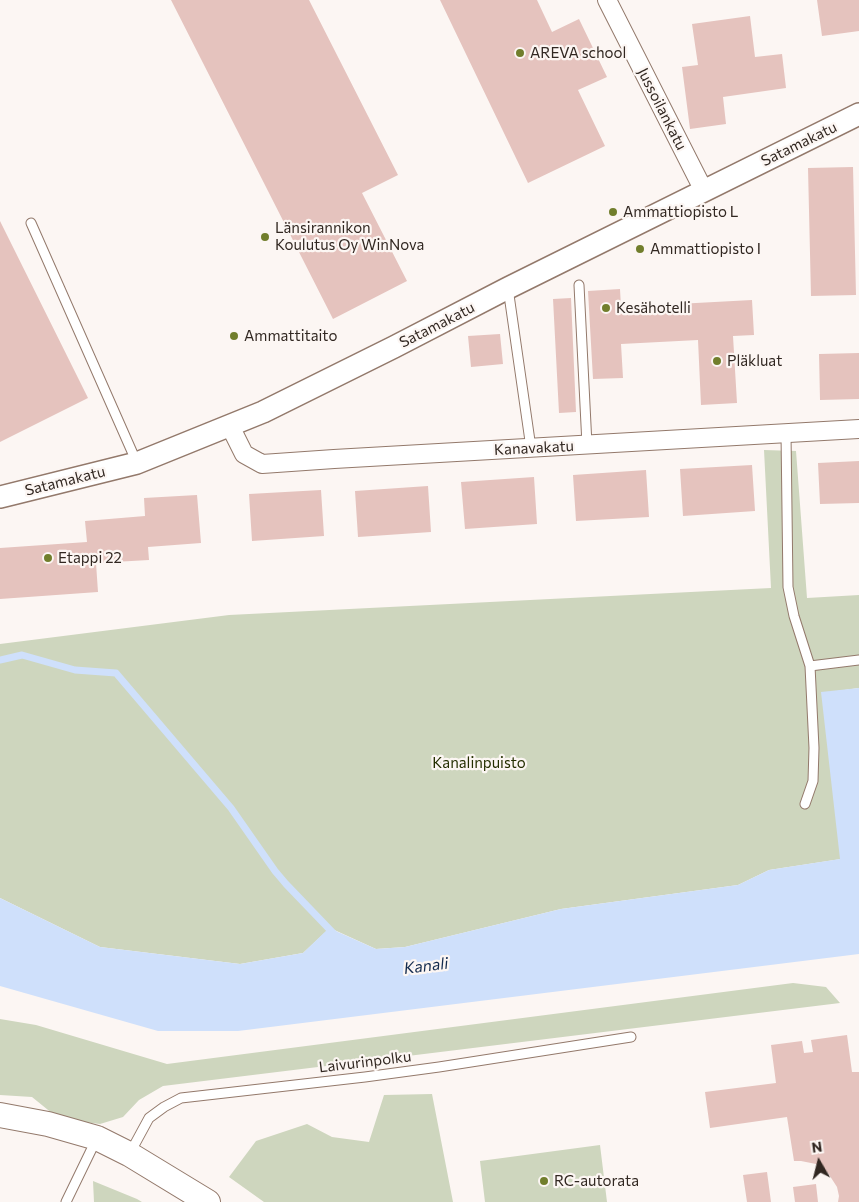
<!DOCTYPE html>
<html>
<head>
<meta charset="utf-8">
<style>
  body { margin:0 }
  #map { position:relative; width:859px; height:1202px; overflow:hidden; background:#fcf6f3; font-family:Commissioner,sans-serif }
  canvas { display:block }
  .north { position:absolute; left:794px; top:1137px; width:50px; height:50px; -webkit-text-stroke:4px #fcf6f3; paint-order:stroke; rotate:352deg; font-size:14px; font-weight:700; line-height:20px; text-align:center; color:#312721 }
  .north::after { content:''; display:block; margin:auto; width:18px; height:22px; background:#312721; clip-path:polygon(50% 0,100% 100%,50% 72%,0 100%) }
</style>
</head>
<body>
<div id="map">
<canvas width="859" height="1202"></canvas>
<div class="north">N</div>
</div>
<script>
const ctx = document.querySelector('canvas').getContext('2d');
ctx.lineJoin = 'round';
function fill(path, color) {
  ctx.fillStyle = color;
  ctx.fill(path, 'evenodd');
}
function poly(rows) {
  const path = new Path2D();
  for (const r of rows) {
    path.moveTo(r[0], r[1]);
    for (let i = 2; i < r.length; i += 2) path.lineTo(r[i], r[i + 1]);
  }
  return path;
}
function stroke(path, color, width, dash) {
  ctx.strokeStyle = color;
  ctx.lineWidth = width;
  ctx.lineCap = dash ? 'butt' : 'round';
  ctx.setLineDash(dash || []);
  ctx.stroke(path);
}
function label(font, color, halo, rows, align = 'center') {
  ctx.font = font + ' Commissioner,sans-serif';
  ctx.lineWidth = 4.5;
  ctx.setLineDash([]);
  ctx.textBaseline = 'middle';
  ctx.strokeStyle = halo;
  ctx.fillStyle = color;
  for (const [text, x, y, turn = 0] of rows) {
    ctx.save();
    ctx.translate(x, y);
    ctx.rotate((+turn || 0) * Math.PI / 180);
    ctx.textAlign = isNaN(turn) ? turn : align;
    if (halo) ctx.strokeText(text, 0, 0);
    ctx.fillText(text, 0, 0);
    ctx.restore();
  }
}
fill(poly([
  [764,450,796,451,807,598,859,595,859,688,822,693,841,859,769,870,738,885,561,909,405,947,376,949,330,928,303,953,240,964,100,947,0,898,0,644,229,615,771,588],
  [793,983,826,987,840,1003,163,1086,139,1100,123,1117,100,1124,75,1121,53,1114,32,1097,0,1095,0,1019,36,1025,167,1064],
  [432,1094,453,1202,264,1202,229,1177,256,1141,307,1124,332,1137,369,1142,384,1095],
  [600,1145,607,1202,485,1202,480,1161],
  [93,1181,137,1199,142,1202,94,1202]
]), '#ced6be');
fill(poly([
  [859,688,859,954,238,1031,158,1031,0,986,0,898,100,947,240,964,303,953,329,928,376,949,405,947,561,909,738,885,769,870,840,859,821,692]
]), '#cfe0fb');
stroke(poly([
  [0,660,22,655,75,670,116,673,231,808,275,871,286,884,335,935]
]), '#cfe0fb', 7);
fill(poly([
  [171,0,309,0,398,175,362,193,407,281,333,319],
  [440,0,537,0,552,32,579,19,607,77,578,90,605,146,528,183],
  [817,0,859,0,859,31,822,36],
  [750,16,755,57,782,54,786,88,723,97,726,124,690,129,682,67,698,65,692,24],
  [853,167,856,295,811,296,808,168],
  [0,221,88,398,0,442],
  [620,289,621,307,752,300,754,335,733,336,737,403,701,405,698,340,621,344,623,378,593,379,588,291],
  [571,298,576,412,559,413,553,299],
  [500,334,503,364,471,367,468,336],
  [859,353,859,399,820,400,819,354],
  [859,461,859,503,820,504,818,463],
  [752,465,755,511,683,516,680,469],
  [646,470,649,517,576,521,573,475],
  [534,477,537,524,465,529,461,482],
  [428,486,431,532,358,537,355,491],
  [321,490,324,536,252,541,249,494],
  [197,495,201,543,148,547,149,560,96,563,98,592,0,599,0,548,87,542,85,521,145,516,144,498],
  [847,1035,852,1072,859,1072,859,1202,838,1202,839,1196,837,1187,828,1173,816,1164,801,1161,794,1161,787,1117,710,1128,705,1092,776,1083,771,1045,802,1041,804,1053,813,1052,811,1040],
  [767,1172,771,1202,747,1202,743,1175],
  [816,1184,818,1202,795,1202,793,1187]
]), '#e5c3be');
const service = poly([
  [31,223,137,463],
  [579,285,587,445],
  [508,288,531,448],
  [786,434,788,587,794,616,810,666,859,660],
  [805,804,813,781,814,748,810,666],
  [130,1153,149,1118,164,1107,181,1098,365,1077,439,1067,631,1037],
  [66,1202,97,1138]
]);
const minor = poly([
  [607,0,704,191],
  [230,426,244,454,262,464,334,459,859,429]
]);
const tertiary = poly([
  [0,497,137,463,263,412,394,347,508,288,859,114]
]);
const secondary = poly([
  [0,1115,48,1124,97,1138,129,1154,208,1202]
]);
stroke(service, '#93796b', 11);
stroke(minor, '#93796b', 20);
stroke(tertiary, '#93796b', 24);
stroke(secondary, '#93796b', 26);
stroke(service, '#fff', 9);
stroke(minor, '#fff', 18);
stroke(tertiary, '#fff', 21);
stroke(secondary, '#fff', 24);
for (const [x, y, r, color] of [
  [520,53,5,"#717e2c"],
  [613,212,5,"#717e2c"],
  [265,237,5,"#717e2c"],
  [640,249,5,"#717e2c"],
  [606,308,5,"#717e2c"],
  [234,336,5,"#717e2c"],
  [717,361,5,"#717e2c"],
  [48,558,5,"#717e2c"],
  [544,1181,5,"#717e2c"]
]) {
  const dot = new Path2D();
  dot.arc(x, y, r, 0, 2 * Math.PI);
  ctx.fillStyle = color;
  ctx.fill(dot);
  stroke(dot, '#fcf6f3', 2);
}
label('15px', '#312721', '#fcf6f3', [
  ["AREVA school",530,53],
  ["Ammattiopisto L",623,212],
  ["Länsirannikon",275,228],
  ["Koulutus Oy WinNova",275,245],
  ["Ammattiopisto I",650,249],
  ["Kesähotelli",616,308],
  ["Ammattitaito",244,336],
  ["Pläkluat",727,361],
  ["Etappi 22",58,558],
  ["RC-autorata",554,1181]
], 'left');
label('15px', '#312721', '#fcf6f3', [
  ["Jussoilankatu",662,109,63],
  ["Satamakatu",799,144,-26],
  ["Satamakatu",437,325,-27],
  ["Kanavakatu",534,448,-3],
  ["Satamakatu",65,481,-14],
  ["Laivurinpolku",365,1062,-7]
]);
label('15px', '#242f00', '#fcf6f3', [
  ["Kanalinpuisto",479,763]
]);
label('italic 16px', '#132b4e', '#fcf6f3', [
  ["Kanali",426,966,-7]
]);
</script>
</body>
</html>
